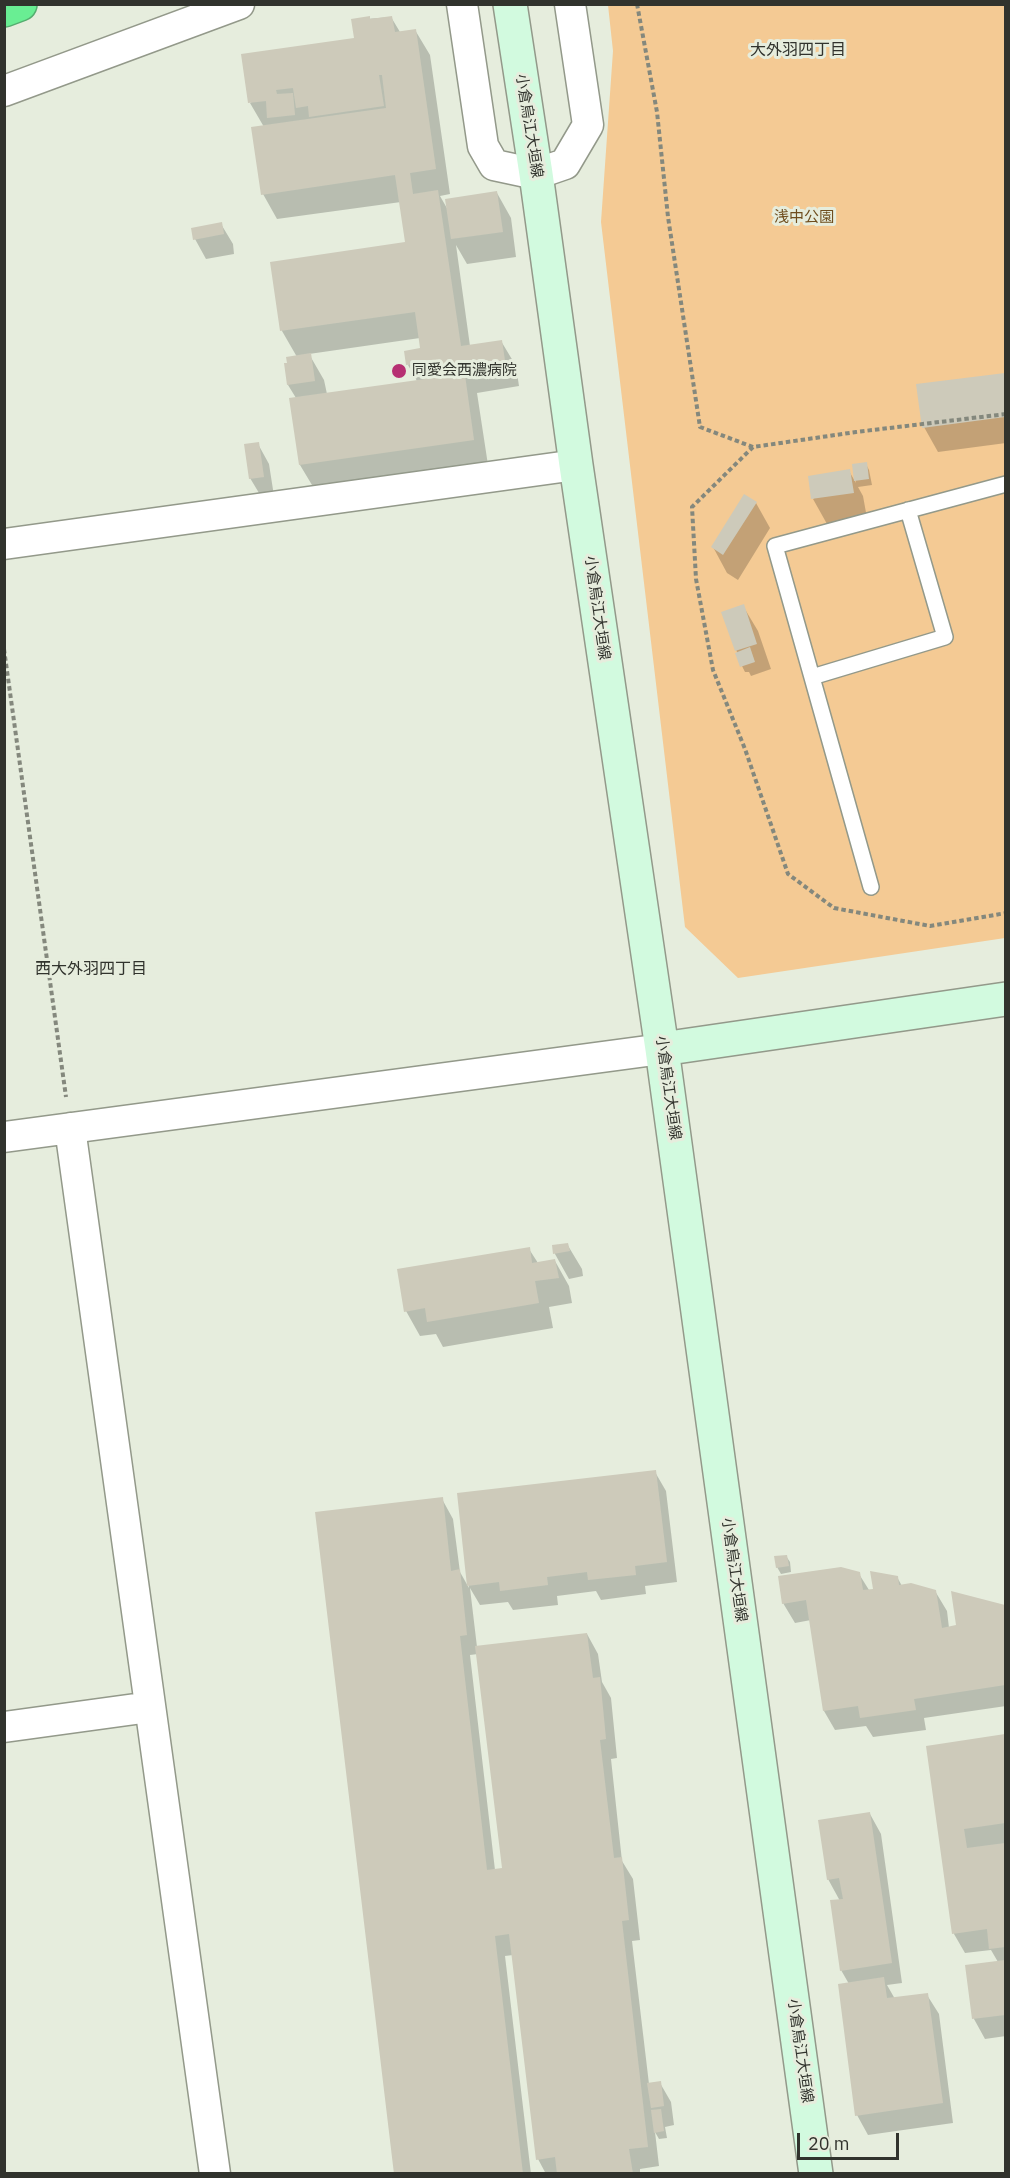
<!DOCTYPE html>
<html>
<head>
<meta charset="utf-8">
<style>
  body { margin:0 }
  #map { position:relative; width:1010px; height:2178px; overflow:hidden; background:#e6eddd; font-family:"IBM Plex Sans",sans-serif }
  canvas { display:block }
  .frame { position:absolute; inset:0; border:6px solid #31332d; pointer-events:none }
  .scale { position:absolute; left:797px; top:2133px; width:102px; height:27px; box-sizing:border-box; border:3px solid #31332d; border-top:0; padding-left:8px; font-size:18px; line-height:21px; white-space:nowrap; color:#31332d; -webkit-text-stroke:4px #e6eddd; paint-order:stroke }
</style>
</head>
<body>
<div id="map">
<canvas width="1010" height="2178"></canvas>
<div class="frame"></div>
<div class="scale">20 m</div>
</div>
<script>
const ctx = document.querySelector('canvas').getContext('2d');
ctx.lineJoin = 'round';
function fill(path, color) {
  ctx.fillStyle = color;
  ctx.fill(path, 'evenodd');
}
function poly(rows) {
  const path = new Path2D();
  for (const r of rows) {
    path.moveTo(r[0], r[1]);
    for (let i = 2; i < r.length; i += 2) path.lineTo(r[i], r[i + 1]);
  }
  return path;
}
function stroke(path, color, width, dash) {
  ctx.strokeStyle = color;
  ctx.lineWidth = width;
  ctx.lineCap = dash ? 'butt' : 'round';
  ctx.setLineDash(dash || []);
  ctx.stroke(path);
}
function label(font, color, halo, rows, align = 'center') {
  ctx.font = font + ' "IBM Plex Sans","Noto Sans JP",sans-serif';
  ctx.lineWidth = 6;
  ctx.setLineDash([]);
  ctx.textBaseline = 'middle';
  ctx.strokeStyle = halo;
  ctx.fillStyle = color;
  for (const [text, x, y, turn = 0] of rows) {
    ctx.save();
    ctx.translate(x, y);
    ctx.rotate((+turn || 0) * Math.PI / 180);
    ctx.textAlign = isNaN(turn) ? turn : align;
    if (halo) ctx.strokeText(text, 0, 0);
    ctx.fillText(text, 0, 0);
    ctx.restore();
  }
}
fill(poly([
  [608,5,1005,5,1005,938,738,978,685,927,601,222,613,51]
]), '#f4ca94');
fill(poly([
  [391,17,400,32,415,30,430,55,450,194,440,196,448,210,497,193,511,218,516,257,467,264,456,245,470,346,501,341,516,366,519,386,477,393,488,465,315,490,300,465,296,398,288,385,297,357,282,331,272,263,407,243,401,202,277,219,263,194,264,127,250,103,356,39,353,20],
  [420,338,422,349,408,365,417,381,327,394,324,380,309,354],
  [221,224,233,244,234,254,206,259,195,239],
  [1006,374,1006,443,938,452,924,427,918,386],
  [258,444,269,464,274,496,262,498,250,478],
  [866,464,869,470,872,485,858,487,863,496,867,518,827,524,813,499,849,471,856,483,853,466],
  [756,503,770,528,738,580,727,573,713,547],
  [743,606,758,631,771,669,751,676,749,672,745,672,742,666,723,613],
  [567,1244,582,1269,583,1276,569,1279,555,1254,553,1246],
  [529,1249,538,1263,555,1261,569,1286,572,1303,549,1307,553,1328,443,1347,436,1334,420,1336,406,1311],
  [655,1472,666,1491,677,1582,645,1586,646,1594,601,1600,596,1591,557,1596,558,1605,513,1610,508,1602,480,1605,470,1588,477,1647,587,1634,598,1654,602,1682,611,1698,617,1758,611,1759,622,1861,633,1879,640,1940,632,1941,649,2084,660,2083,671,2102,674,2125,665,2127,667,2138,659,2139,655,2132,659,2166,640,2169,640,2174,546,2174,538,2159,513,1955,505,1956,531,2174,395,2174,442,1499,453,1519,460,1572,469,1588,458,1495],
  [478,1654,503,1869,495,1870,470,1655],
  [786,1556,790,1562,791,1572,781,1574,777,1567],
  [859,1574,869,1590,874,1590,897,1577,902,1586,935,1591,947,1611,949,1628,957,1626,952,1593,1006,1606,1006,1706,924,1718,926,1730,873,1737,866,1726,835,1730,824,1711,811,1620,795,1623,783,1603],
  [1006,1736,1006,2036,985,2039,974,2019,967,1966,998,1962,991,1950,965,1953,954,1934,927,1747],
  [870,1814,881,1834,902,1983,887,1985,895,1999,927,1995,939,2014,953,2123,868,2135,857,2115,849,1984,841,1970,840,1901,828,1879]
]), '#0003');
fill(poly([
  [370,16,370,19,392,16,395,32,416,29,436,169,410,173,413,194,438,190,461,346,502,340,505,361,464,368,474,440,299,465,289,398,425,379,423,363,406,365,404,351,420,348,415,312,280,331,270,262,405,242,395,175,261,195,251,127,386,108,382,75,379,75,384,106,309,117,308,106,296,108,293,88,276,90,277,94,293,93,295,115,267,118,266,101,248,103,241,54,354,38,351,19],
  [497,191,503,232,451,239,445,199],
  [222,222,224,234,193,240,191,228],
  [311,353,315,381,287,385,284,363,287,363,286,357],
  [1005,373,1005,417,922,428,916,384],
  [259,442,264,477,249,479,244,444],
  [867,462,869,479,854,481,852,464],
  [850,469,854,493,811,499,808,476],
  [744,494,757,502,723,555,711,547],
  [744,604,757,644,735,651,721,612],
  [750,647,755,662,740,667,735,653],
  [568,1243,570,1251,553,1254,552,1245],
  [530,1247,532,1263,555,1259,559,1278,535,1281,539,1303,427,1322,425,1308,404,1312,397,1269],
  [656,1470,667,1562,635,1566,636,1575,588,1580,587,1572,547,1577,548,1585,500,1591,499,1582,467,1586,457,1493],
  [443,1497,451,1571,460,1569,467,1635,460,1636,487,1870,502,1868,475,1646,587,1633,593,1678,600,1677,606,1739,600,1740,614,1858,622,1857,629,1920,622,1921,648,2147,629,2149,633,2174,557,2174,555,2157,536,2160,509,1934,495,1936,523,2174,394,2174,315,1512],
  [787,1555,789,1566,776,1568,774,1556],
  [841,1567,860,1572,863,1590,873,1589,870,1571,898,1576,899,1585,911,1583,936,1590,942,1628,956,1625,951,1591,1005,1605,1005,1685,914,1699,916,1710,860,1718,858,1706,823,1711,806,1600,782,1604,778,1576],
  [1005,1734,1005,1823,964,1829,967,1848,1005,1843,1005,1947,989,1949,987,1929,952,1934,926,1746],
  [870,1812,892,1963,840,1971,830,1900,843,1899,839,1878,827,1880,818,1820],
  [1005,1960,1005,2015,972,2019,965,1965],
  [884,1977,887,1998,928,1993,943,2103,855,2116,838,1984],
  [661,2081,664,2106,651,2108,647,2083],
  [661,2109,664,2131,654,2133,651,2110]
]), '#cdcaba');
const lane = poly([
  [812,677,945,637,908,510],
  [871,887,775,546,1006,484]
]);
const street = poly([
  [462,4,483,146,494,165,536,174,565,164,588,125,570,4],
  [4,91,239,4],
  [4,544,576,465],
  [70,1128,215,2174],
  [4,1137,662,1049],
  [4,1727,150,1707]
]);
const secondary = poly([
  [510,4,536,174,576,465,662,1049,816,2174],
  [662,1049,1006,999]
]);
const highway = poly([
  [4,10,20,4]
]);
stroke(lane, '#93998a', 18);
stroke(street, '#93998a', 33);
stroke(secondary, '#93998a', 36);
stroke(highway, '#55ad6f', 36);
stroke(poly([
  [637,4,657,112,668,217,700,427,753,447],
  [1006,414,856,432,753,447,692,507,696,579,713,670,745,749,788,874,834,908,930,926,1006,913],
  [4,649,66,1097]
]), '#84887d', 4, [4.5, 3]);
stroke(lane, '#fff', 15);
stroke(street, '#fff', 30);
stroke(secondary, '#d2fadf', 33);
stroke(highway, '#69ee93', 33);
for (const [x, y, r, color] of [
  [399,371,8,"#b62f72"]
]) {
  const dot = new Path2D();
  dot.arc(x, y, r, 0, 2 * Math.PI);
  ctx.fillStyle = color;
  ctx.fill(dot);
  stroke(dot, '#e6eddd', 2);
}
label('15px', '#31332d', '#e6eddd', [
  ["小倉烏江大垣線",529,126,81],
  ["小倉烏江大垣線",597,608,82],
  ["小倉烏江大垣線",668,1088,82],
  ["小倉烏江大垣線",734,1570,82],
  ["小倉烏江大垣線",800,2051,82]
]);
label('15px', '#6f4e1e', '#e6eddd', [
  ["浅中公園",804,218]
]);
label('15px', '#31332d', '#e6eddd', [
  ["同愛会西濃病院",412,371]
], 'left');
label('16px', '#31332d', '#e6eddd', [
  ["大外羽四丁目",798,50],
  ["西大外羽四丁目",91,969]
]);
</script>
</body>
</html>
